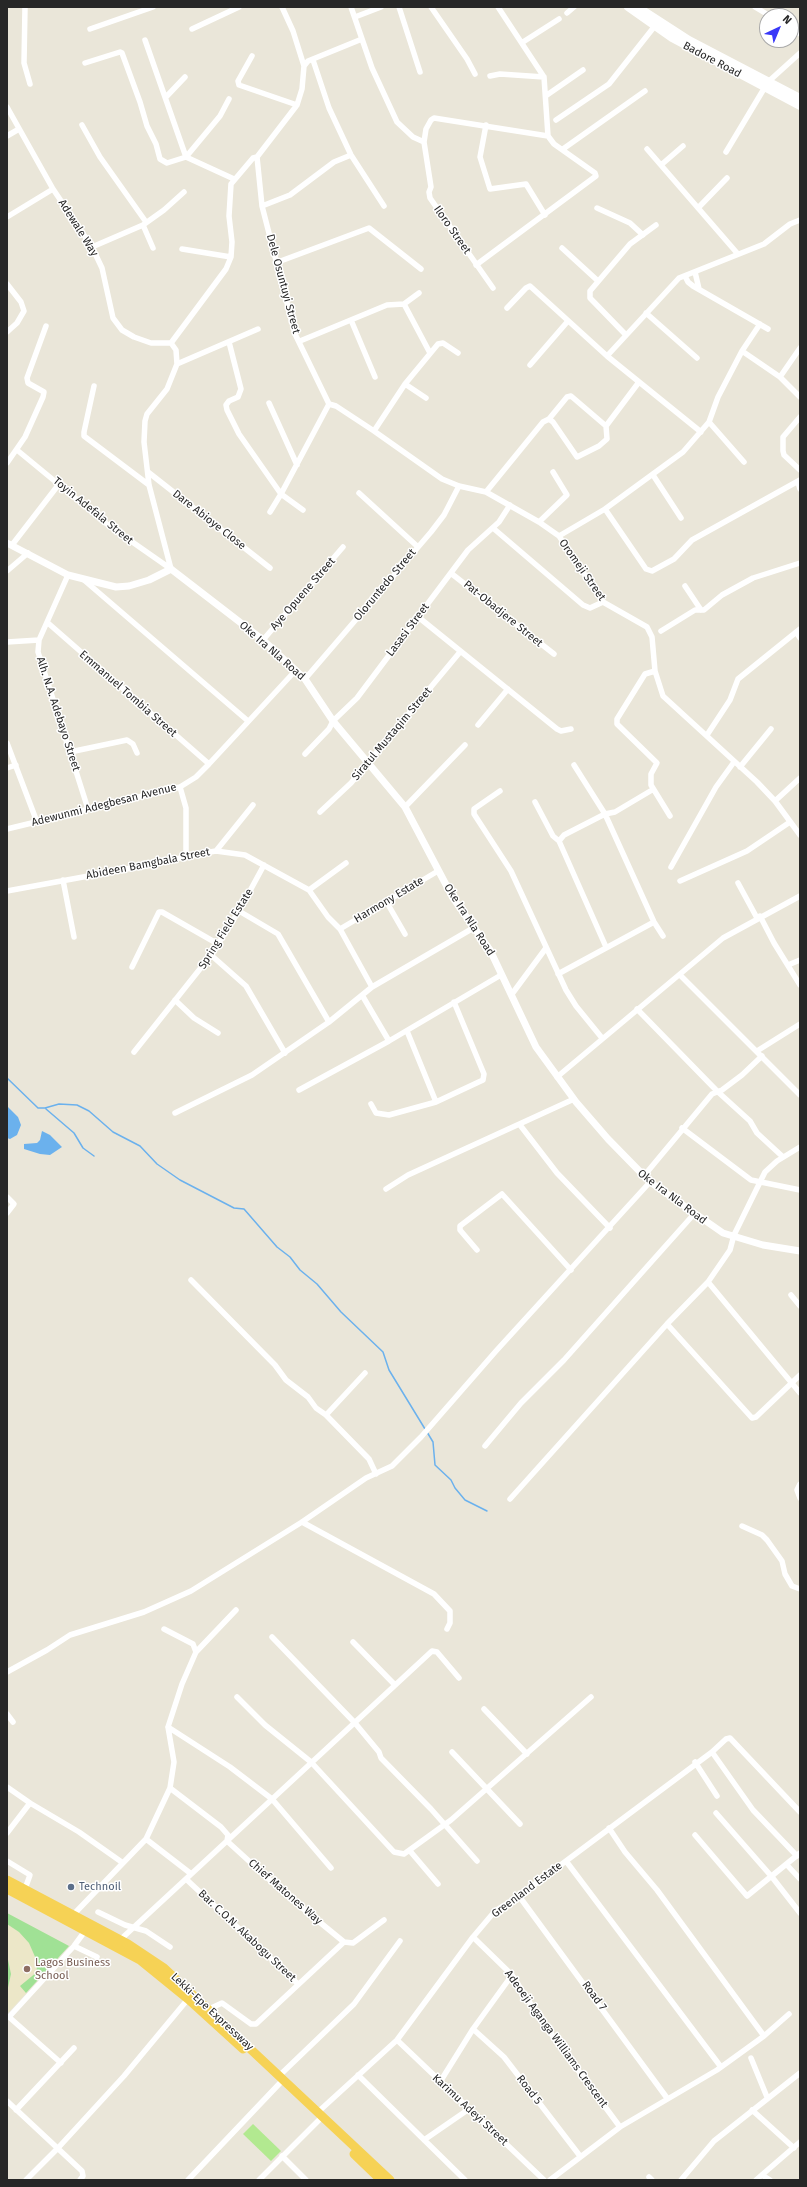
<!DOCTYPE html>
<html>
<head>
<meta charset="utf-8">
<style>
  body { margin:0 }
  #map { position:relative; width:807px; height:2187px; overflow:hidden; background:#eae6d9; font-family:"Fira Sans",sans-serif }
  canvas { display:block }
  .frame { position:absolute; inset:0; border:8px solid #272727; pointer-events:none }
  .north { position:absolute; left:759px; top:8px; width:40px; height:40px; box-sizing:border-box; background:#fff; border:1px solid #a9a9a9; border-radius:50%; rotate:44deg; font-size:11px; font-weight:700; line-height:16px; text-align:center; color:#272727 }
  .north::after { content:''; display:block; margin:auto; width:14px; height:18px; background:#3938f8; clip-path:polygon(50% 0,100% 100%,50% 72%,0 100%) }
</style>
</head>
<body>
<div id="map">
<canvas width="807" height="2187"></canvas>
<div class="frame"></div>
<div class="north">N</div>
</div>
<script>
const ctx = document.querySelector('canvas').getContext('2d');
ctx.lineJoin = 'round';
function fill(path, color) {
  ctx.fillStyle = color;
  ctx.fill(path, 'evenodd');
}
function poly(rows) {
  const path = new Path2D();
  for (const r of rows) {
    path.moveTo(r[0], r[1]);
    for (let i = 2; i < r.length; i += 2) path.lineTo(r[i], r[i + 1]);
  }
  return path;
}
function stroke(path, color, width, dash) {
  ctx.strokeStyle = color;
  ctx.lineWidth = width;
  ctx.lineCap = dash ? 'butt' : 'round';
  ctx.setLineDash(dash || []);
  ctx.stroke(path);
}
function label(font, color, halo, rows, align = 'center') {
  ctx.font = font + ' "Fira Sans",sans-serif';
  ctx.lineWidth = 3;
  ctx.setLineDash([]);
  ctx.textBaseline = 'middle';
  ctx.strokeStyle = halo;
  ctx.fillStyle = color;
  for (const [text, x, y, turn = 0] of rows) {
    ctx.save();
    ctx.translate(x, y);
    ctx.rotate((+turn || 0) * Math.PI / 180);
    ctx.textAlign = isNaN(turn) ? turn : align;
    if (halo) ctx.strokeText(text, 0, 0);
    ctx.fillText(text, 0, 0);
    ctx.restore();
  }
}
fill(poly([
  [7,1913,69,1946,7,2014]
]), '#ece7c8');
fill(poly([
  [7,1913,69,1946,26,1993,20,1986,37,1972,36,1959,29,1943,19,1932,7,1924],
  [7,1955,11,1974,7,1992]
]), '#a0e195');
fill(poly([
  [253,2124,281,2151,271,2161,243,2134]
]), '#b2e990');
fill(poly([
  [7,1106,18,1117,21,1125,17,1135,10,1139,7,1138],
  [42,1131,50,1135,62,1147,50,1155,40,1154,24,1149,24,1144,37,1143,40,1140]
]), '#6bb1ed');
stroke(poly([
  [7,1078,38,1108,45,1108,59,1104,77,1105,89,1111,113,1132,140,1146,157,1164,180,1180,234,1208,244,1209,277,1247,290,1257,300,1270,317,1284,341,1312,383,1352,389,1370,425,1429],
  [46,1109,74,1133,83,1148,94,1156],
  [427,1432,433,1442,435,1465,451,1480,455,1488,465,1500,487,1511]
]), '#6bb1ed', 1.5);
stroke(poly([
  [25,7,24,63,30,84],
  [282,7,293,31,304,66],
  [351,7,372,68,397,122,413,137,424,142],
  [399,7,420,72],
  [431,7,467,59,475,74],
  [755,7,770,16],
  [567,13,574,7],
  [355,17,381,7],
  [791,28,800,34],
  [90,29,153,7],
  [192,29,239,7],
  [145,40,186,157,234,179],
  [523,42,559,19],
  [252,56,238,81,239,85,297,105],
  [313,60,329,108,351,155,384,206],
  [85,63,120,52,122,53,140,102,147,126,156,144,160,159,167,163,186,157,220,116,229,99],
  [490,76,500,74,544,77],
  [768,82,800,53],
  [547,95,583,70],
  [166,97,185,77],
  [7,107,53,189,92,247,102,268,113,318,122,330,134,337,151,343,171,343],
  [556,120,609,84,654,27],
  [82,125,100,157,146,222],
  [486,125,480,157,490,189,526,184,545,215],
  [7,136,19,129],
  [563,149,645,91],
  [647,149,737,253],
  [726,152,765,87],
  [257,157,262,206,295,334,329,404],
  [661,165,683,146],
  [262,206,290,195,334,162,351,155],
  [597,208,630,223,643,235],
  [698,208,727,178],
  [7,217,53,189],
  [143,225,153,248],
  [92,247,143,225,164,210,184,192],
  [562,248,598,281],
  [182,249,231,257],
  [278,262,369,228,421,269],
  [476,265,596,176,595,173,554,144,548,136,544,77,498,7],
  [695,272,699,289],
  [685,276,688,282,693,286,768,329],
  [7,284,21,302,24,311,17,323,7,332],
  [493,288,430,198,429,192,431,187,424,142,426,129,431,120,434,118,548,136],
  [404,304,430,353],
  [507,308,526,288,530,286,607,356,701,432],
  [646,313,697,358],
  [351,320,375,377],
  [625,334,590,298,590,291,630,244,656,225],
  [300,341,387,305,404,304,419,293],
  [229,342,241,389,238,397,229,401,226,405,227,410,239,434,281,494,329,404],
  [171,343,226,269,231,257,232,242,229,216,231,184,253,158,257,157,297,105,302,89,304,66,308,61,362,39],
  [171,343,176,350,177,364,167,389,147,414,145,421,144,442,149,485,171,569],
  [742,351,780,377,800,397],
  [607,356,679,278,764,244,790,224,800,220],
  [177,364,258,329],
  [530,365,568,321],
  [780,377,800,348],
  [405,384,426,398],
  [94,386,84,432,84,436,149,485],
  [269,403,297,465],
  [329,404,336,406,374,431,442,479,459,486,486,492,539,522,559,536,603,602,647,627,652,637,655,671,663,696,757,782,775,801,800,835],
  [800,417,783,437,783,451,784,455,800,470],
  [549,419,553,422,577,457,599,446,607,439,606,426],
  [709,422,744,462],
  [606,426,639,382],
  [374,431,405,384,438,344,443,343,458,353],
  [17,450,108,525,171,569],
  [7,463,25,437,43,397,44,392,28,383,27,378,46,326],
  [148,472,270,568],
  [653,475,681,518],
  [798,482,800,489],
  [486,492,543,422,549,419,567,397,571,396,606,426],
  [359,493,418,547],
  [605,509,646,569,652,571,674,559,692,540,800,480],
  [270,512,281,494,303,510],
  [539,522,567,495,553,472],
  [493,528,583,605,590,608,603,602],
  [559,536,605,509,683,452,709,422,718,397,742,351,760,324],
  [12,545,59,484],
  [7,571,28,553],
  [452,574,554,654],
  [68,575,39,640,38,652,88,809],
  [84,580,248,721],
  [685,586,701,610],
  [417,616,557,729,561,731,571,729],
  [48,623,209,764],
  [661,631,695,610,704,610,722,595,753,578,800,563],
  [796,632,800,638],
  [263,640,343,547],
  [7,642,39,640],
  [655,671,645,674,617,719,617,724,657,763,651,774,651,785,670,816],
  [305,679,431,532,444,515,459,486],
  [478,725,508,689],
  [707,735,730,700,738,679,800,629],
  [7,743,37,822],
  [70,752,127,740,133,744,137,753],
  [305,754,329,729,333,721,357,698,468,550,499,522,510,505],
  [574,765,605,814,615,812,652,790],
  [740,767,771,729],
  [7,768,16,765],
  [180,787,186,808,186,856],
  [500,791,474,809,474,814,511,871,566,990,576,1006,602,1038],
  [775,801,800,778],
  [535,802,553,836,559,841],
  [405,807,465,745],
  [320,812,351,783,460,652],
  [7,829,180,787,196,777,209,764,296,670],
  [216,851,253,805],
  [671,867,716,787,734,762],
  [63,880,74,937],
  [680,881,747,851,790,822],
  [738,883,757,918],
  [309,890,346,863],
  [7,891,170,861,186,856,216,851,245,855,309,890,328,917,340,929,372,987],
  [386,901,405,934],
  [239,911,278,934,329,1022],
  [760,916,774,943,800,985],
  [340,929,438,871],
  [606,947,559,841,564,835,605,814,654,922,663,936],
  [211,955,246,986,285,1053],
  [788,965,800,960],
  [132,967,159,912,162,912,218,944],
  [558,974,654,922],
  [680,975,800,1095],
  [512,994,546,948],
  [362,995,389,1041],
  [175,1000,194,1018,218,1033],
  [637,1009,717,1091,750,1121,757,1133,783,1157],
  [407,1031,436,1102],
  [757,1051,800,1024],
  [134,1052,211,955,239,911,264,865],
  [557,1077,723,938,800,896],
  [299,1090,389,1041,501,975],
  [371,1104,376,1113,389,1115,436,1102,483,1080,484,1074,454,1002],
  [175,1113,252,1075,329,1022,372,987,475,927],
  [520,1125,557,1173,610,1228],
  [682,1128,751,1180,800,1190],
  [643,1177,712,1094,722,1090,742,1075,762,1056],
  [386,1189,408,1175,574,1099],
  [7,1197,14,1204,7,1213],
  [477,1250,460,1230,460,1226,502,1194,571,1270],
  [191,1280,275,1365,286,1380,308,1397,316,1408,326,1415,369,1459,376,1474],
  [708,1282,800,1393],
  [791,1295,800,1306],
  [667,1324,752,1418,756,1417,800,1375],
  [326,1415,365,1373],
  [485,1446,521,1403,564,1360,694,1214],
  [800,1484,797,1490,800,1498],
  [510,1499,667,1324,708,1282,730,1250,734,1235,765,1172,777,1161,800,1147],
  [302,1522,434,1594,450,1611,450,1623,447,1629],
  [742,1526,762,1535,767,1540,782,1561,785,1574,792,1586,800,1589],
  [272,1637,355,1723,379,1752,381,1758,431,1809,477,1861],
  [353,1642,395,1685],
  [196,1652,236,1610],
  [7,1672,47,1650,70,1635,144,1612,191,1591,302,1522,366,1478,392,1466,421,1437,496,1351,650,1182],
  [237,1697,265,1725,311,1762,394,1852,404,1854,451,1820,591,1697],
  [484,1709,527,1754],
  [7,1714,13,1722],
  [168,1727,230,1767,272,1799,331,1868],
  [452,1752,520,1824],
  [712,1752,726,1739,730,1738,800,1812],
  [695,1762,717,1796],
  [7,1787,30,1803,7,1833],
  [170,1788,221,1827,228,1835,227,1841,284,1893,344,1942],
  [30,1803,79,1832,123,1863],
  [716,1813,772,1877,800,1913],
  [609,1828,625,1852,657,1890,764,2036],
  [695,1835,747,1896,800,1853],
  [146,1839,190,1873],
  [410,1851,438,1884],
  [7,1861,30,1875,25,1889],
  [566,1861,712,1752,753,1810,797,1856],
  [787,1865,800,1879],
  [186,1879,298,1984],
  [519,1896,667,2098],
  [98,1912,125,1925,146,1931,170,1947],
  [73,1915,146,1839,170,1788,174,1762,168,1727,182,1684,196,1652,193,1644,164,1629],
  [473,1937,512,1975,541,2020,620,2127],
  [120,1940,432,1651,437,1652,459,1678],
  [74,1946,97,1957],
  [209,2009,222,2003,251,2024,256,2024,344,1942,353,1943,384,1920],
  [473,2029,504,2057,580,2156],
  [397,2040,544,2180],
  [751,2058,767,2097],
  [61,2063,9,2017,74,1946,85,1931],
  [280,2075,354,2004,400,1941],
  [358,2075,465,2180],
  [440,2082,473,2029,512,1975],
  [7,2101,82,2171,83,2176,80,2180],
  [16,2110,74,2048],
  [752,2110,794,2148],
  [318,2112,397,2040,473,1937,495,1911,519,1896,566,1861,721,2067],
  [424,2140,469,2109],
  [282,2156,306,2180],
  [762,2175,770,2180],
  [649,2177,652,2180],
  [26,2180,58,2148,124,2076,188,1999],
  [188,2180,280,2083],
  [259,2180,319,2120],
  [550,2180,620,2127,717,2070,764,2036,789,2014],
  [681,2180,714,2141,800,2073],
  [756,2180,800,2142]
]), '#fff', 5.5);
stroke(poly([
  [7,543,68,575,116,587,129,586,149,580,171,569,263,640,305,679,333,721,405,807,453,898,490,950,536,1047,576,1102,608,1139,650,1182,723,1233,763,1245,800,1251]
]), '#fff', 7);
stroke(poly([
  [628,7,672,38,800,106],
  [638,7,689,40,800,98]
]), '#fff', 8);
stroke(poly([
  [7,1880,128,1944,164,1968,390,2180],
  [7,1889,140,1960,188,1999,243,2049],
  [354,2154,381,2180]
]), '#f6d255', 9);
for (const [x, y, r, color] of [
  [71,1887,4,"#5c6f8a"],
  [27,1969,4,"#8d6e63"]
]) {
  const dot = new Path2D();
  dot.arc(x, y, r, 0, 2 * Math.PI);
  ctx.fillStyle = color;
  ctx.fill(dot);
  stroke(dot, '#fff', 1.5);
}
label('11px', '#272727', '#fff', [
  ["Badore Road",712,60,28],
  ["Adewale Way",78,228,58],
  ["Iloro Street",452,230,55],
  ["Dele Osuntuyi Street",283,284,75],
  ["Toyin Adefala Street",93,511,39],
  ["Dare Abioye Close",209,520,38],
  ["Oromeji Street",582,570,55],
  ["Oloruntedo Street",385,585,-50],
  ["Aye Opuene Street",303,594,-49],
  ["Pat-Obadjere Street",503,614,39],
  ["Lasasi Street",408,630,-53],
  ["Oke Ira Nla Road",272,651,41],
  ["Emmanuel Tombia Street",128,694,41],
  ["Alh. N.A. Adebayo Street",58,714,72],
  ["Siratul Mustaqim Street",392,734,-50],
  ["Adewunmi Adegbesan Avenue",104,805,-14],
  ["Abideen Bamgbala Street",148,864,-11],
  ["Harmony Estate",389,900,-31],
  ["Oke Ira Nla Road",469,920,57],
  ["Spring Field Estate",226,929,-58],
  ["Oke Ira Nla Road",672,1197,37],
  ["Greenland Estate",527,1890,-37],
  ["Chief Matones Way",285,1892,41],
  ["Bar. C.O.N. Akabogu Street",247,1936,43],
  ["Road 7",594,1996,54],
  ["Lekki-Epe Expressway",212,2012,43],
  ["Adeoeji Aganga Williams Crescent",556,2039,54],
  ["Road 5",529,2090,52],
  ["Karimu Adeyi Street",470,2110,43]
]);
label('11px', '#4e5e75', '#fff', [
  ["Technoil",79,1887]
], 'left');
label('11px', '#785e54', '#fff', [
  ["Lagos Business",35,1963],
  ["School",35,1976]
], 'left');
</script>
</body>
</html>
